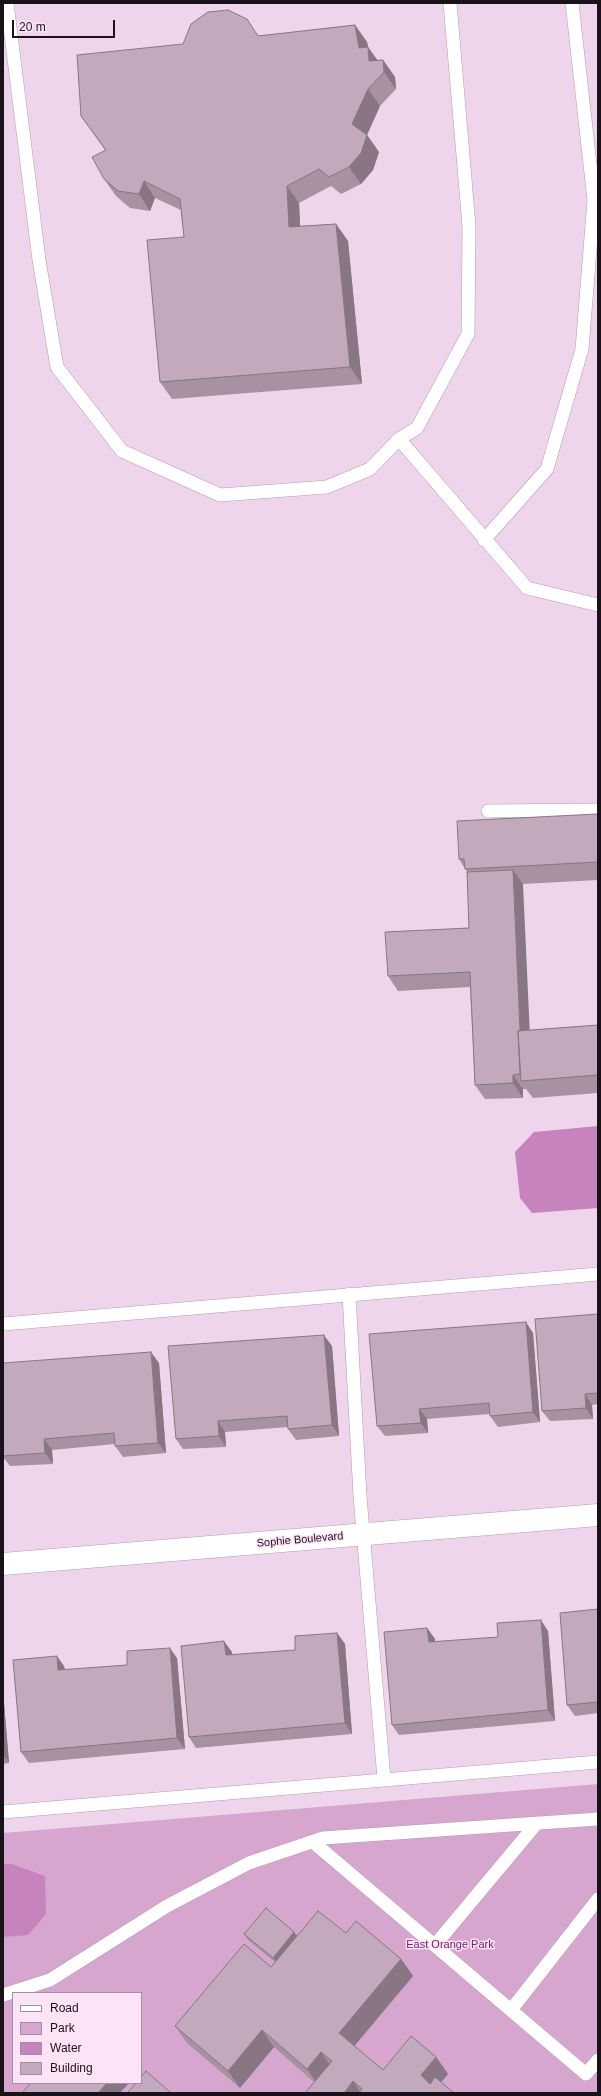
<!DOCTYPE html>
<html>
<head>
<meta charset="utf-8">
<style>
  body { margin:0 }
  #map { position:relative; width:601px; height:2096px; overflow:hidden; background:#efd5eb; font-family:Helvetica,sans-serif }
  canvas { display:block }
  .frame { position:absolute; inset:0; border:4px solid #1a1219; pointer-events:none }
  .legend { position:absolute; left:12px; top:1992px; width:130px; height:92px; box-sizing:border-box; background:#fde3f8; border:1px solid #a28f9f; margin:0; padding:5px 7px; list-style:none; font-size:12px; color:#1a1219 }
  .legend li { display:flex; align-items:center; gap:8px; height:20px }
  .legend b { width:20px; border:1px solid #a28f9f }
  .scale { position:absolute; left:12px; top:20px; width:103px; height:18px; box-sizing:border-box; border:2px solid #1a1219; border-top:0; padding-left:5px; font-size:12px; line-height:14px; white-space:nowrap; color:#1a1219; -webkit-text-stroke:3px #fde3f8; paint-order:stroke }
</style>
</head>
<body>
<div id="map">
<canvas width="601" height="2096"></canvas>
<div class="frame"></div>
<ul class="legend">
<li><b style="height:5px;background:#fff"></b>Road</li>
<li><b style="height:11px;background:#d7a6cf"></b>Park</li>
<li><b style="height:11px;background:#c783bd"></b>Water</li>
<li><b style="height:11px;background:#c2a9bd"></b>Building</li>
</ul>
<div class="scale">20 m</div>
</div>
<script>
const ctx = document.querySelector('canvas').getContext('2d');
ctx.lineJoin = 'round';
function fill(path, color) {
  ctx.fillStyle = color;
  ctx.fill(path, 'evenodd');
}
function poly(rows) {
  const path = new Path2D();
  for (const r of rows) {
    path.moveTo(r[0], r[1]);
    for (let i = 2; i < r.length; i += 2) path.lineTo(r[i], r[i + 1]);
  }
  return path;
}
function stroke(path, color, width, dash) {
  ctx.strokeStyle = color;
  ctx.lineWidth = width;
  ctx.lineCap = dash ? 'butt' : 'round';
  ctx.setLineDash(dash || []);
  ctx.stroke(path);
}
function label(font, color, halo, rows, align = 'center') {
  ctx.font = font + ' Helvetica,sans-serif';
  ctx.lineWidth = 3;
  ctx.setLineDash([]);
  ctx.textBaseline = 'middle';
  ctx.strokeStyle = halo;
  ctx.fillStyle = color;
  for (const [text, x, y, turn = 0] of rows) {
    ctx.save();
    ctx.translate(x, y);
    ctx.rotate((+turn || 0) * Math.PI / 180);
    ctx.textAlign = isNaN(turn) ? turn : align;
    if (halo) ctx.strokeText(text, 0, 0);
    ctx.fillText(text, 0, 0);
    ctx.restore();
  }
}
fill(poly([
  [598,1784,598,2093,3,2093,3,1833],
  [13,1993,141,1993,141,2083,13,2083]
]), '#d7a6cf');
fill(poly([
  [598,1126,598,1208,532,1213,520,1198,515,1152,534,1132],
  [3,1864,12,1864,45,1876,46,1914,28,1935,3,1937]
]), '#c783bd');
const lane = poly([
  [7,3,39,260,57,367,122,451,220,495,327,487,370,469,399,439,417,428,468,334,469,226,450,3],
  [399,439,527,588,598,605],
  [484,540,547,469,582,349,594,200,572,3],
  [488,811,598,810],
  [349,1294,360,1496,384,1779],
  [3,1324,598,1274],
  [3,1812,598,1762],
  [313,1842,586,2074,598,2060],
  [435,1945,537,1823],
  [3,1995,50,1980,167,1906,249,1863,323,1838,598,1819],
  [511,2010,598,1899]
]);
const street = poly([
  [3,1564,598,1515]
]);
stroke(lane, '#b49cb0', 14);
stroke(street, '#b49cb0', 23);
stroke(lane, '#fff', 13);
stroke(street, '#fff', 22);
fill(poly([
  [355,25,367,42,368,47,378,61,383,60,395,77,396,89,380,106,367,135,379,152,373,170,361,184,341,194,331,186,299,203,300,226,336,224,348,241,362,384,172,399,160,382,184,237,181,210,155,198,150,211,130,208,116,196,104,179,105,150,81,116,259,36],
  [598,814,598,880,522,884,529,1030,598,1025,598,1093,533,1098,526,1089,523,1089,523,1098,485,1099,475,1085,470,987,398,991,388,976,469,928,467,872,459,859],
  [598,1314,598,1404,592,1405,593,1419,550,1421,542,1411],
  [533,1333,540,1422,498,1427,490,1416,490,1414,427,1419,428,1433,385,1436,377,1426],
  [332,1346,339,1436,296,1440,288,1429,288,1427,225,1432,226,1447,183,1449,176,1439],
  [3,1363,159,1363,166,1453,123,1457,115,1446,115,1444,52,1450,53,1464,10,1466,3,1457],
  [598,1609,598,1713,575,1716,567,1705],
  [427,1628,435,1639,435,1642,498,1637,548,1631,555,1721,399,1735,392,1725],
  [337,1633,345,1644,352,1734,196,1748,189,1737,232,1652,232,1655,295,1650],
  [177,1658,185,1749,29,1763,21,1752,64,1666,65,1670,127,1665],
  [3,1691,9,1763,3,1764],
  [346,1933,401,1959,413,1976,354,2046,383,2070,436,2057,448,2074,441,2082,454,2093,305,2093,314,2082,274,2047,240,2088,187,2043,175,2026,271,1967,275,1962,248,1940,244,1934,297,1936]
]), '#a791a3');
fill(poly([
  [355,25,367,42,369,51,368,47,380,64,371,65,359,48],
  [383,60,395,77,396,89,384,72],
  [368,89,380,106,367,135,379,152,373,170,361,184,349,167,352,124],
  [144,181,155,198,150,211,139,194],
  [287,186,299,203,301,244,289,227],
  [336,224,348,241,362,384,350,367],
  [513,870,523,884,532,1080,522,1074],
  [513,1075,523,1089,523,1098,513,1083],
  [526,1322,533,1333,540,1422,533,1412],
  [324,1335,332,1346,339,1436,332,1425],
  [151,1352,159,1363,166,1453,158,1443],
  [585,1394,592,1405,593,1419,586,1408],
  [419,1409,427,1419,428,1433,421,1423],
  [218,1421,225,1432,226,1447,219,1436],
  [44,1439,52,1450,53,1464,45,1453],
  [541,1620,548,1631,555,1721,548,1710],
  [427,1628,435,1639,436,1653,429,1642],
  [337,1633,345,1644,352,1734,345,1723],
  [224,1641,232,1652,233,1666,226,1655],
  [170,1648,177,1658,185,1749,177,1738],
  [57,1656,64,1666,66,1681,58,1670],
  [3,1691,9,1763,3,1755],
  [294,1932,298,1937,277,1963,273,1958],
  [401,1959,413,1976,351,2050,339,2033],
  [262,2030,274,2047,240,2088,228,2071],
  [321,2052,333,2069,319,2086,307,2069],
  [436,2057,448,2074,433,2092,421,2075],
  [353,2081,361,2093,344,2093],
  [107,2083,129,2083,120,2093,98,2093]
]), '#887684');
const building = poly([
  [228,10,247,19,258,36,355,25,359,48,368,47,369,61,383,60,384,72,368,89,352,124,367,135,361,153,349,167,329,177,319,169,287,186,289,227,336,224,350,367,160,382,147,240,184,237,180,199,144,181,139,194,118,191,104,179,92,157,106,150,81,116,77,55,183,44,191,24,208,12,228,10],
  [598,814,598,862,465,869,464,859,459,859,457,821,598,814],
  [513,870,520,1030,518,1031,520,1074,513,1075,513,1083,475,1085,470,972,388,976,385,932,469,928,467,872,513,870],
  [598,1025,598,1075,521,1081,518,1031,598,1025],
  [598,1314,598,1393,585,1394,586,1408,542,1411,535,1319,598,1314],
  [526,1322,533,1412,490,1416,489,1403,419,1409,421,1423,377,1426,369,1334,526,1322],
  [324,1335,332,1425,288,1429,287,1416,218,1421,219,1436,176,1439,168,1346,324,1335],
  [151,1352,158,1443,115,1446,114,1433,44,1439,45,1453,3,1456,3,1363,151,1352],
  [598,1609,598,1702,567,1705,560,1613,598,1609],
  [541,1620,548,1710,392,1725,384,1632,427,1628,429,1642,498,1637,497,1623,541,1620],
  [337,1633,345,1723,189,1737,181,1646,224,1641,226,1655,295,1650,295,1636,337,1633],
  [170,1648,177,1738,21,1752,13,1660,57,1656,58,1670,127,1665,127,1651,170,1648],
  [266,1908,294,1932,273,1958,244,1934,266,1908],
  [318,1911,346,1933,356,1921,401,1959,339,2033,383,2070,411,2036,436,2057,421,2075,430,2084,435,2077,454,2093,359,2093,362,2089,353,2081,344,2093,305,2093,332,2061,321,2052,307,2069,262,2030,228,2071,175,2026,244,1944,271,1967,318,1911],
  [146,2071,171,2093,127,2093,136,2083,141,2083,141,2077,146,2071],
  [31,2083,107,2083,98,2093,22,2093,31,2083]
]);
fill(building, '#c2a9bd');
stroke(building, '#887684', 1);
label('11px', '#1a1219', '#fde3f8', [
  ["Sophie Boulevard",300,1540,-5]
]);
label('11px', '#73236b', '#fde3f8', [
  ["East Orange Park",450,1945]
]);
</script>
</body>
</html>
